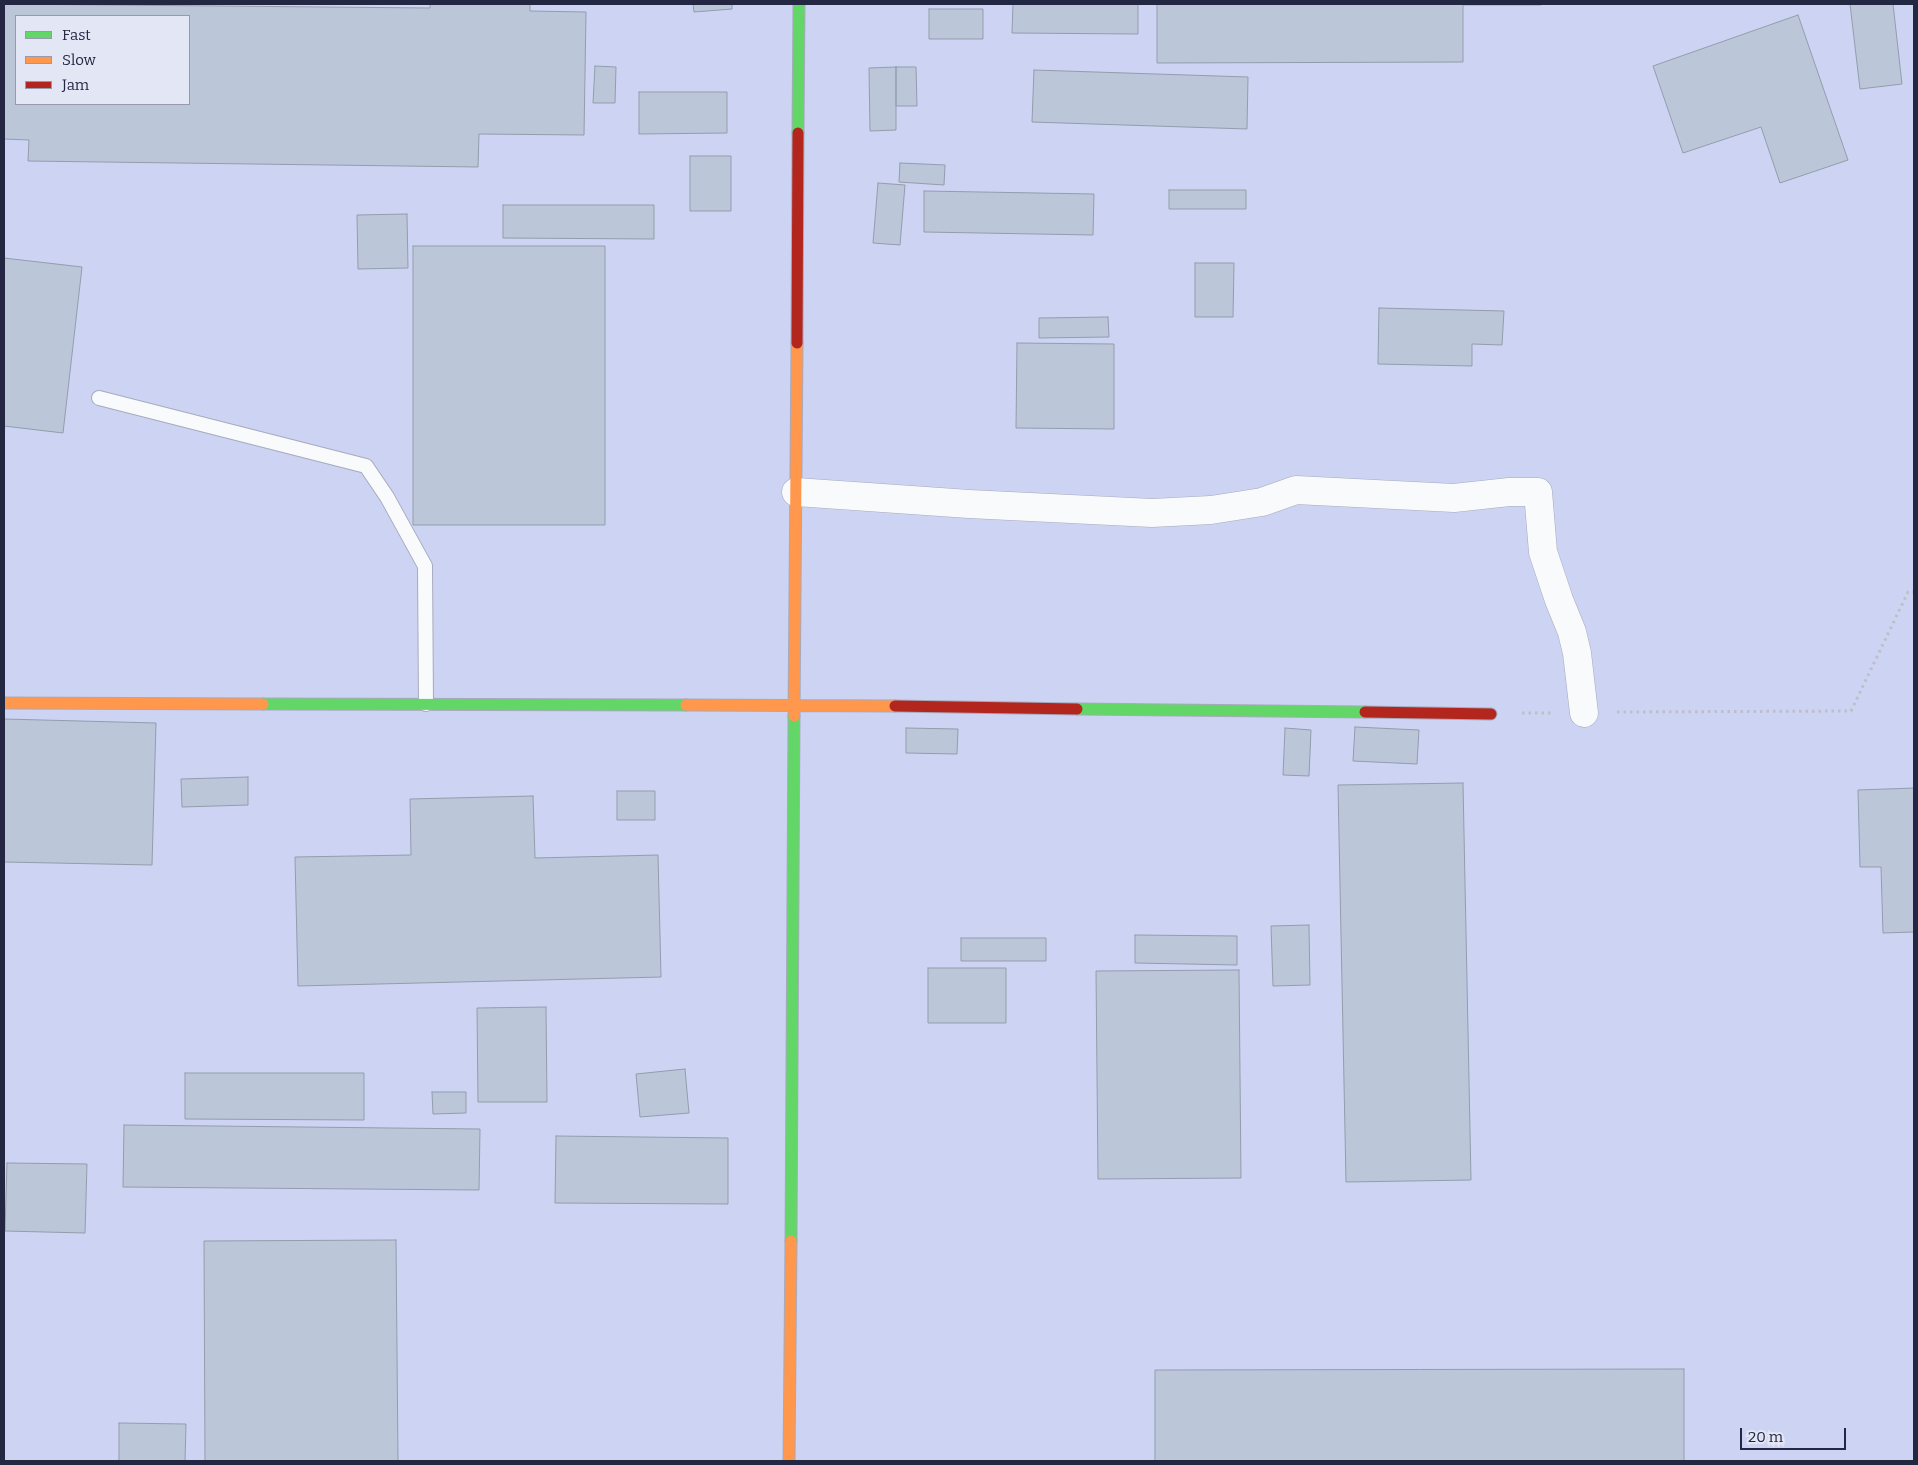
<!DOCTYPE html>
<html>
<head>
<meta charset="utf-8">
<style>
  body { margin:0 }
  #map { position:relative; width:1918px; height:1465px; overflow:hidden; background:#daddec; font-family:Bitter,serif }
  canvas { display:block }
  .frame { position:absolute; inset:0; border:5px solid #232741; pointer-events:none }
  .legend { position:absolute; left:15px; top:15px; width:175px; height:90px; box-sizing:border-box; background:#e3e6f4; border:1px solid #969aac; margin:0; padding:6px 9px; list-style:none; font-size:15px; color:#232741 }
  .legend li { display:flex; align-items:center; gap:10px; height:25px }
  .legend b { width:25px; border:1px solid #969aac }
  .scale { position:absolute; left:1740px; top:1428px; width:106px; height:22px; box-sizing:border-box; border:2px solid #232741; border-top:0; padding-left:6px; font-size:15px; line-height:18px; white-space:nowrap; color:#232741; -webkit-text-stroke:4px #e3e6f4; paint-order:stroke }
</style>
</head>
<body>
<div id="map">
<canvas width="1918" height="1465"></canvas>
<div class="frame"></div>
<ul class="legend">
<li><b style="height:6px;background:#63d668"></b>Fast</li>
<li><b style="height:6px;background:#ff974d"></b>Slow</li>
<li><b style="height:6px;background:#b3261e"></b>Jam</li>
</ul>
<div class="scale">20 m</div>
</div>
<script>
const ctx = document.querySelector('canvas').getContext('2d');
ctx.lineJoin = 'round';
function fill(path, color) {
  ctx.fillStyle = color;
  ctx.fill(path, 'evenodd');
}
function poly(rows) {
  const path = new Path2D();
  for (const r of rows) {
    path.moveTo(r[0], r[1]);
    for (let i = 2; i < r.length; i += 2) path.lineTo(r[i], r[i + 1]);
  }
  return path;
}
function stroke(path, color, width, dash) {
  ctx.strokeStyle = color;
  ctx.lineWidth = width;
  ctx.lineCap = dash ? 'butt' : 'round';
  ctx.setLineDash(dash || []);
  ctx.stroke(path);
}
fill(poly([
  [4,4,1914,4,1914,1461,4,1461],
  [16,16,189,16,189,104,16,104]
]), '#cdd4f3');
const building = poly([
  [4,4,430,8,430,4,530,4,530,11,586,12,584,135,479,134,478,167,28,161,29,140,4,139,4,4],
  [16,16,189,16,189,104,16,104,16,16],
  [693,4,732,4,732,9,694,12,693,4],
  [1013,4,1138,4,1138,34,1012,33,1013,4],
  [1157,4,1541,4,1541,5,1463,5,1463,62,1157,63,1157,4],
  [1850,4,1893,4,1902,84,1860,89,1850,4],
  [929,9,983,9,983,39,929,39,929,9],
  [1798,15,1848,160,1780,183,1761,127,1683,153,1653,66,1798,15],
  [595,66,616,67,615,103,593,103,595,66],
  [896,67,916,67,917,106,896,106,896,67],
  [896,67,896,130,870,131,869,68,896,67],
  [1034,70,1248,77,1247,129,1032,122,1034,70],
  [639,92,727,92,727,133,639,134,639,92],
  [690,156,731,156,731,211,690,211,690,156],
  [900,163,945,165,944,185,899,182,900,163],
  [878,183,905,185,900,245,873,243,878,183],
  [1169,190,1246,190,1246,209,1169,209,1169,190],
  [924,191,1094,194,1093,235,924,232,924,191],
  [503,205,654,205,654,239,503,238,503,205],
  [407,214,408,268,358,269,357,215,407,214],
  [413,246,605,246,605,525,413,525,413,246],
  [4,258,82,267,63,433,4,426,4,258],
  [1195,263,1234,263,1233,317,1195,317,1195,263],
  [1379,308,1504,311,1502,345,1472,344,1472,366,1378,364,1379,308],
  [1108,317,1109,337,1039,338,1039,318,1108,317],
  [1017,343,1114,344,1114,429,1016,428,1017,343],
  [4,719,156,723,152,865,4,862,4,719],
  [1355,727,1419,730,1417,764,1353,761,1355,727],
  [906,728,958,729,957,754,906,753,906,728],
  [1285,728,1311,730,1309,776,1283,775,1285,728],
  [248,777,248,805,182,807,181,779,248,777],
  [1463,783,1471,1180,1346,1182,1338,785,1463,783],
  [1914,788,1914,932,1883,933,1881,867,1860,867,1858,790,1914,788],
  [617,791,655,791,655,820,617,820,617,791],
  [533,796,535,858,658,855,661,977,298,986,295,857,411,855,410,799,533,796],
  [1309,925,1310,985,1273,986,1271,926,1309,925],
  [1135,935,1237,936,1237,965,1135,963,1135,935],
  [961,938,1046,938,1046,961,961,961,961,938],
  [928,968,1006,968,1006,1023,928,1023,928,968],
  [1239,970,1241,1178,1098,1179,1096,971,1239,970],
  [546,1007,547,1102,478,1102,477,1008,546,1007],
  [685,1069,689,1113,640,1117,636,1074,685,1069],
  [185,1073,364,1073,364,1120,185,1119,185,1073],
  [432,1092,466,1092,466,1113,433,1114,432,1092],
  [124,1125,480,1129,479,1190,123,1187,124,1125],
  [556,1136,728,1138,728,1204,555,1203,556,1136],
  [7,1163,87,1164,85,1233,5,1231,7,1163],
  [396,1240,398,1461,205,1461,204,1241,396,1240],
  [1684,1369,1684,1461,1155,1461,1155,1370,1684,1369],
  [119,1423,186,1424,185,1461,119,1461,119,1423]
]);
fill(building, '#bbc6d9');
stroke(building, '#939dad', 1);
const lane = poly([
  [99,398,366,466,387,497,425,566,426,704]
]);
const street = poly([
  [796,492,969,504,1152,513,1211,510,1262,502,1296,490,1454,498,1509,492,1538,492,1543,552,1559,600,1572,632,1577,653,1584,713]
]);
const fast = poly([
  [798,133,799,4],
  [263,704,686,705],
  [1077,709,1365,712],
  [791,1241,794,716]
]);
const slow = poly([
  [4,703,263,704],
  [686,705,895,706],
  [794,716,797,343],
  [789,1461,791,1241]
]);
const jam = poly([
  [797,343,798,133],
  [895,706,1077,709],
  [1365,712,1491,714]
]);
stroke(lane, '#a7aabd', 16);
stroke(street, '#a7aabd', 29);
stroke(fast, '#a7aabd', 13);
stroke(slow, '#a7aabd', 13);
stroke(jam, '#a7aabd', 13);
stroke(poly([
  [1617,712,1851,711,1908,592,1914,592],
  [1522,713,1553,713]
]), '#bdbec6', 3, [2.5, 4]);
stroke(lane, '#f9fafc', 14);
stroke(street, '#f9fafc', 28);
stroke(fast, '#63d668', 11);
stroke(slow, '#ff974d', 11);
stroke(jam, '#b3261e', 11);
</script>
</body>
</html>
